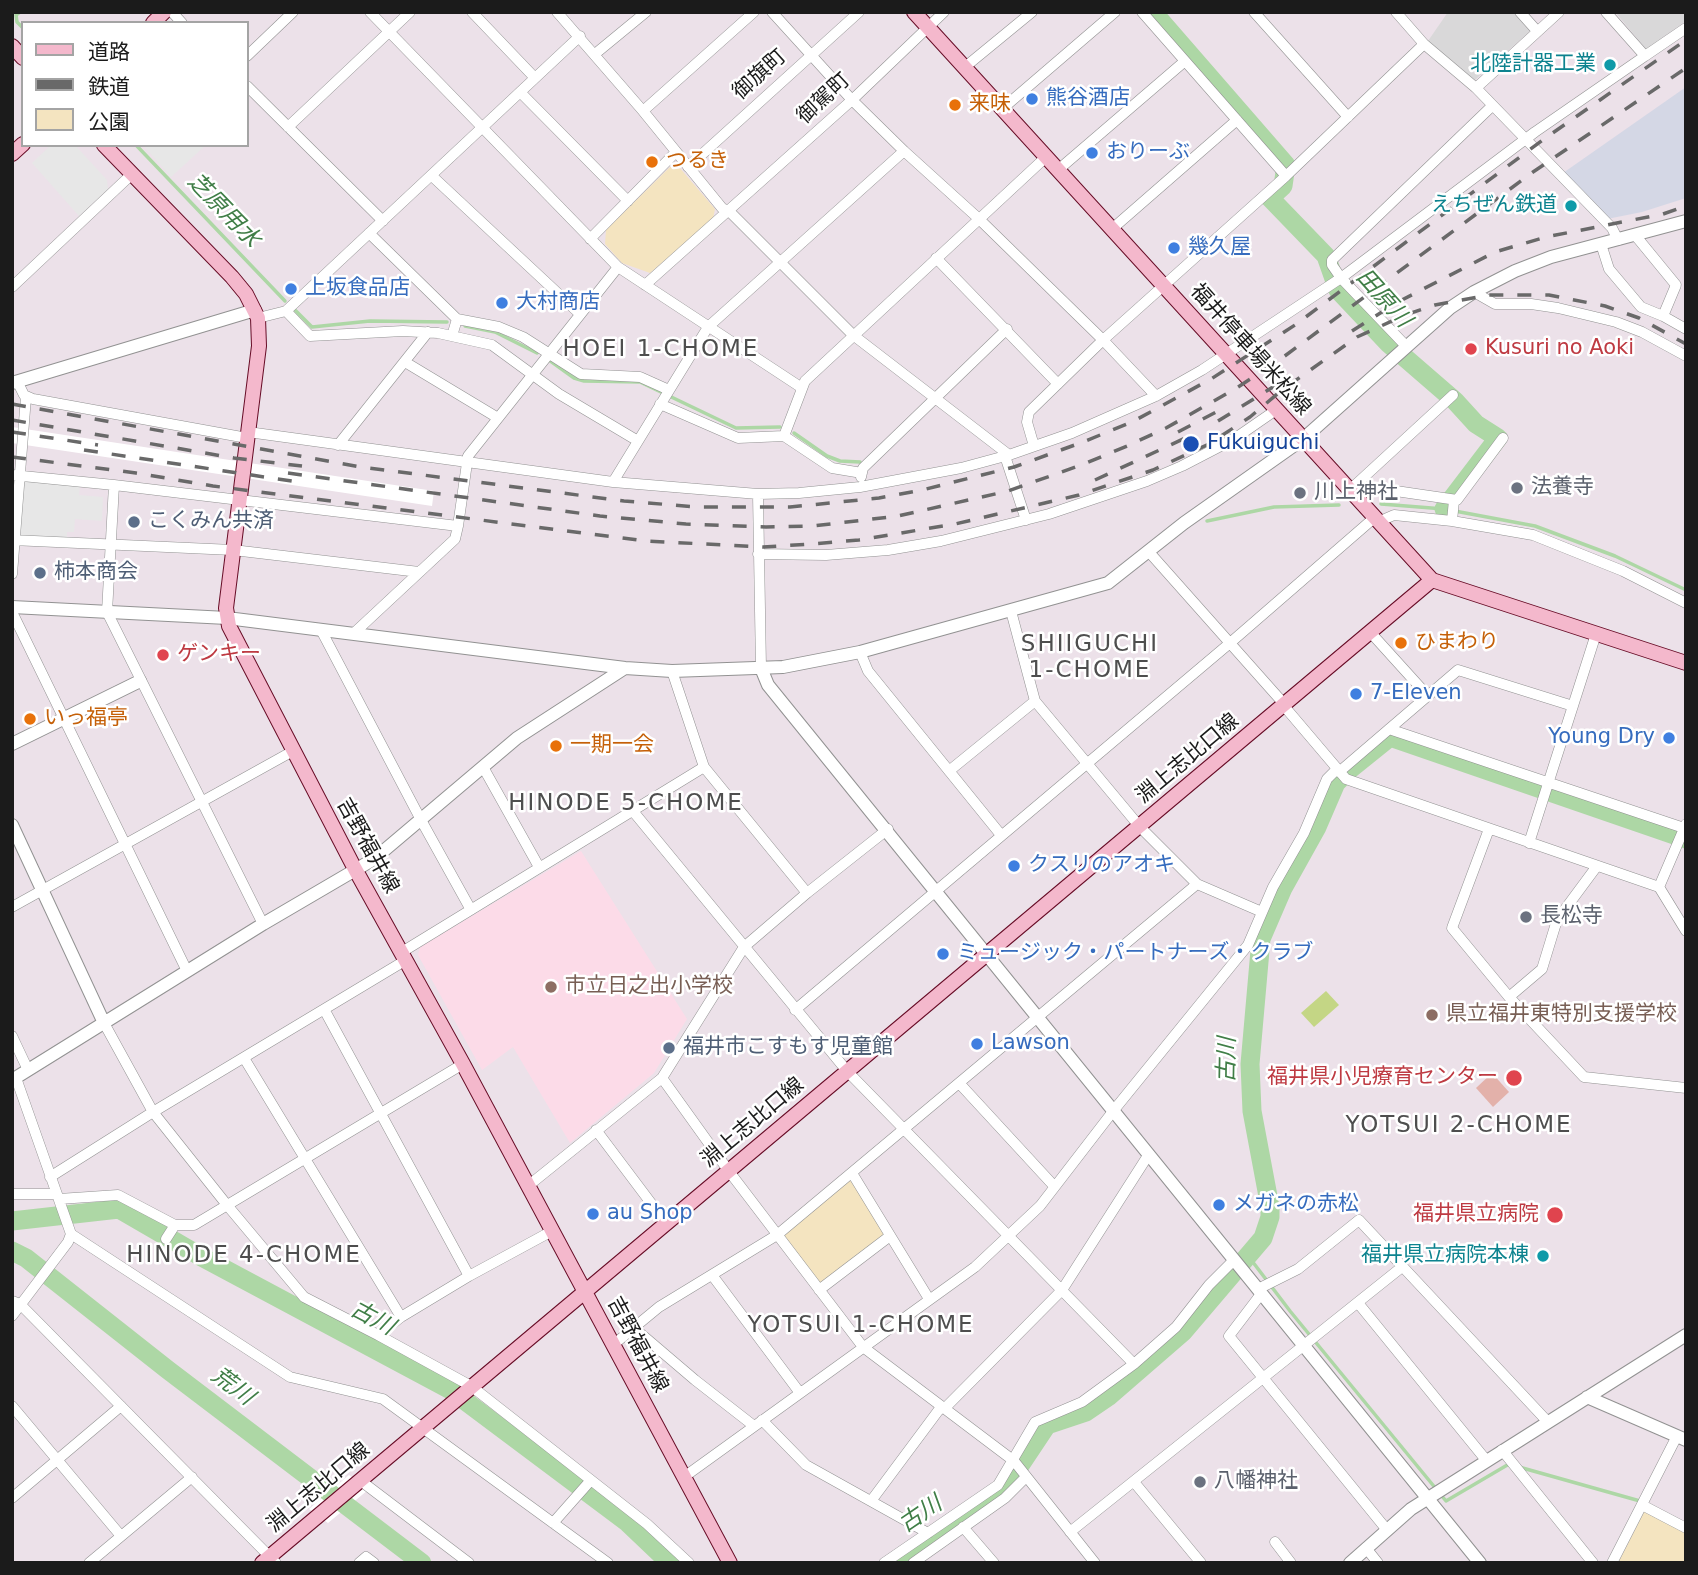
<!DOCTYPE html>
<html>
<head>
<meta charset="utf-8">
<style>
  body { margin:0 }
  #map { position:relative; width:1698px; height:1575px; overflow:hidden; background:#ece1e9; font-family:"DejaVu Sans","Noto Sans JP",sans-serif }
  canvas { display:block }
  .frame { position:absolute; inset:0; border:14px solid #1b1b1b; pointer-events:none }
  .legend { position:absolute; left:21px; top:21px; width:228px; height:126px; box-sizing:border-box; background:#fff; border:2px solid #a4a4a4; margin:0; padding:9px 12px; list-style:none; font-size:21px; color:#1b1b1b }
  .legend li { display:flex; align-items:center; gap:14px; height:35px }
  .legend b { width:35px; border:2px solid #a4a4a4 }
</style>
</head>
<body>
<div id="map">
<canvas width="1698" height="1575"></canvas>
<div class="frame"></div>
<ul class="legend">
<li><b style="height:9px;background:#f4b8cc"></b>道路</li>
<li><b style="height:9px;background:#696969"></b>鉄道</li>
<li><b style="height:19px;background:#f4e4c0"></b>公園</li>
</ul>
</div>
<script>
const ctx = document.querySelector('canvas').getContext('2d');
ctx.lineJoin = 'round';
function fill(path, color) {
  ctx.fillStyle = color;
  ctx.fill(path, 'evenodd');
}
function poly(rows) {
  const path = new Path2D();
  for (const r of rows) {
    path.moveTo(r[0], r[1]);
    for (let i = 2; i < r.length; i += 2) path.lineTo(r[i], r[i + 1]);
  }
  return path;
}
function stroke(path, color, width, dash) {
  ctx.strokeStyle = color;
  ctx.lineWidth = width;
  ctx.lineCap = dash ? 'butt' : 'round';
  ctx.setLineDash(dash || []);
  ctx.stroke(path);
}
function label(font, color, halo, rows, align = 'center') {
  ctx.font = font + ' "DejaVu Sans","Noto Sans JP",sans-serif';
  ctx.lineWidth = 5;
  ctx.setLineDash([]);
  ctx.textBaseline = 'middle';
  ctx.strokeStyle = halo;
  ctx.fillStyle = color;
  for (const [text, x, y, turn = 0] of rows) {
    ctx.save();
    ctx.translate(x, y);
    ctx.rotate((+turn || 0) * Math.PI / 180);
    ctx.textAlign = isNaN(turn) ? turn : align;
    if (halo) ctx.strokeText(text, 0, 0);
    ctx.fillText(text, 0, 0);
    ctx.restore();
  }
}
fill(poly([
  [1448,12,1513,12,1530,31,1475,80,1428,41],
  [1615,12,1686,12,1686,21,1646,49]
]), '#d9d8d9');
fill(poly([
  [1686,87,1686,198,1642,212,1607,219,1563,173]
]), '#d4d7e5');
fill(poly([
  [581,851,687,1019,654,1073,570,1143,513,1047,482,1070,418,955,420,947]
]), '#fcdbe8');
fill(poly([
  [1492,1073,1509,1092,1493,1107,1476,1088]
]), '#e3b1aa');
fill(poly([
  [670,167,679,167,715,209,713,219,650,273,622,263,605,244,606,230],
  [852,1173,890,1236,819,1290,777,1235],
  [1645,1510,1686,1531,1686,1563,1618,1563]
]), '#f4e4c0');
fill(poly([
  [1326,991,1339,1005,1314,1027,1301,1013]
]), '#c4d685');
fill(poly([
  [51,145,75,145,107,180,108,189,79,216,32,163],
  [143,145,206,145,171,177],
  [24,481,80,486,79,495,103,497,102,521,75,519,74,532,67,532,67,540,20,536]
]), '#e7e7e7');
fill(poly([
  [12,427,434,491,432,506,12,443],
  [349,1475,368,1490,328,1523,309,1509]
]), '#fff');
stroke(poly([
  [20,12,16,15,17,22,23,28],
  [136,145,285,301],
  [295,310,312,327,370,321,447,322],
  [465,326,495,332,537,353],
  [549,360,574,378,584,381,640,382,736,428,780,427],
  [794,433,827,456,840,461,860,462],
  [1381,504,1444,509,1535,526,1615,556,1686,590],
  [1207,521,1274,507,1339,505],
  [1249,1257,1290,1311,1446,1501,1509,1464],
  [1519,1467,1640,1501]
]), '#add7a5', 3.5);
stroke(poly([
  [1153,12,1286,165,1283,186,1270,198,1326,256,1338,290,1388,343,1455,401,1476,424,1498,438,1444,509],
  [12,1221,119,1209,200,1256,449,1389,628,1523,670,1563],
  [12,1251,26,1258,168,1370,422,1563],
  [894,1563,1005,1488,1047,1425,1086,1412,1108,1397,1183,1332,1263,1238,1270,1217,1270,1207,1252,1111,1250,1064,1261,939,1283,888,1317,827,1336,783,1349,770,1390,737,1686,839]
]), '#add7a5', 19);
const minor = poly([
  [172,12,182,23],
  [370,12,618,267,802,388],
  [472,12,535,78],
  [557,12,643,111,722,208,729,211,853,335,1009,455],
  [772,12,852,100,904,151,978,218,1103,340,1156,396],
  [1142,12,1286,176],
  [1254,12,1348,117],
  [1396,12,1424,44,1476,88,1612,228,1618,240],
  [1520,12,1537,31],
  [1606,12,1645,56,1686,28],
  [595,54,646,12],
  [247,56,293,12],
  [965,67,1032,12],
  [247,86,383,221],
  [1476,88,1559,12],
  [520,92,628,201],
  [1002,109,1115,12],
  [643,111,754,12],
  [288,127,410,12],
  [688,167,859,12],
  [1058,170,1185,61],
  [432,176,580,314],
  [1112,229,1237,120],
  [369,233,457,319,452,336],
  [1635,235,1676,285,1663,316],
  [590,239,676,152],
  [1601,244,1609,269,1641,307,1663,316,1686,329],
  [936,258,1058,384],
  [645,285,852,100,944,12],
  [12,287,132,174],
  [1474,292,1495,304,1531,304,1558,308,1616,322,1642,332,1686,356],
  [286,311,310,336,403,331,438,333,492,345,559,394,638,441],
  [258,318,286,311,580,36],
  [457,319,499,327,523,337,581,374,640,377,669,390],
  [1406,346,1341,278,1332,265,1332,260,1492,106],
  [405,362,498,418],
  [17,381,24,395,33,399,247,438],
  [660,404,738,438,784,436],
  [248,432,613,482,758,494,799,493,860,487,961,468,1009,455,1072,433,1156,396,1202,370,1341,278,1535,132,1645,56],
  [338,445,428,332],
  [1034,446,1027,422,1029,412,1103,340,1286,176,1424,44],
  [1005,456,1026,520],
  [862,473,832,468,784,436,805,381,1046,157],
  [12,475,114,485,458,526,455,539,353,634],
  [861,477,863,468,1007,329],
  [613,482,708,327,904,151],
  [114,485,107,612,263,924],
  [1355,485,1457,500,1503,438],
  [1352,488,1453,395],
  [758,494,761,668],
  [1452,521,1454,500],
  [1378,522,1394,515,1452,521,1533,535,1623,571,1686,603],
  [458,526,468,456,618,267],
  [12,540,233,550,419,572],
  [1149,552,1285,705],
  [758,554,826,555,888,550,941,541,1049,514,1147,481,1182,466,1234,439,1276,410],
  [12,574,26,397],
  [1011,611,1035,701,1140,827,1197,884,1262,912],
  [12,612,187,971],
  [321,630,421,820,471,910],
  [1371,633,1428,696],
  [860,652,868,671,1001,835],
  [672,671,704,767,807,893],
  [1284,706,1346,779,1659,887,1686,931],
  [1389,729,1684,828],
  [483,767,539,867],
  [949,771,1035,701],
  [1339,772,1458,670,1573,706],
  [632,810,847,1071,1134,1364],
  [1489,829,1452,928,1509,997,1584,1077,1686,1088],
  [1529,843,1596,634],
  [1659,887,1686,824],
  [12,907,293,751],
  [402,952,704,767],
  [1509,997,1542,969,1557,920,1597,866],
  [795,1010,1230,643,1374,518],
  [325,1011,469,1276],
  [104,1023,153,1112,227,1205,304,1297,378,1335,471,1386,647,1524,689,1563],
  [12,1036,28,1070],
  [244,1058,401,1317],
  [16,1078,71,1234,290,1377,383,1399,608,1563],
  [662,1078,728,1170,863,1347,1014,1461,1095,1563],
  [959,1083,1054,1186],
  [596,1130,666,1223],
  [852,1173,929,1299],
  [50,1177,153,1112,406,960],
  [528,1186,662,1078,744,947,807,893,888,829],
  [12,1194,57,1194],
  [59,1199,118,1195,175,1225,194,1225,463,1064],
  [166,1239,175,1225],
  [712,1275,800,1393],
  [1258,1289,1298,1269,1359,1220,1547,1421],
  [819,1290,890,1236],
  [1261,1294,1229,1336,1387,1530],
  [12,1301,20,1304,276,1563],
  [1358,1303,1486,1460],
  [12,1316,68,1242,71,1234],
  [634,1328,695,1380,754,1426],
  [378,1335,401,1317,469,1276,552,1231],
  [613,1345,659,1307,777,1235,1197,884],
  [12,1406,121,1536],
  [944,1409,1062,1290,1149,1154],
  [762,1420,806,1465,928,1533],
  [1502,1450,1593,1563],
  [684,1477,975,1267,1040,1206,1114,1110,1248,945,1273,887,1304,833,1327,779,1336,770],
  [361,1481,469,1563],
  [1134,1482,1201,1563],
  [12,1498,121,1406],
  [871,1501,941,1407],
  [1642,1505,1686,1528],
  [553,1523,591,1480],
  [963,1527,994,1563],
  [1070,1532,1402,1267],
  [1275,1542,1291,1563],
  [1366,1548,1378,1563],
  [89,1563,192,1477],
  [359,1563,366,1557,374,1563],
  [884,1563,998,1485,1035,1422,1082,1402,1134,1364,1176,1327,1209,1285,1234,1260],
  [913,1563,1005,1498,1026,1477],
  [1612,1563,1677,1436]
]);
const tertiary = poly([
  [12,383,255,310],
  [12,607,227,618,625,668,672,671,783,667,860,652,1108,583,1184,523,1303,439,1450,308,1474,292,1515,271,1551,257,1686,221],
  [761,668,768,685,1480,1563],
  [12,744,140,681],
  [12,825,104,1023],
  [12,1080,263,924,374,859,517,738,625,668],
  [1587,1397,1686,1440],
  [1350,1563,1411,1509,1686,1335]
]);
const secondary = poly([
  [914,12,1432,580,1686,663],
  [153,23,164,12],
  [12,46,23,58],
  [104,145,232,277,246,294,258,318,259,346,226,608,229,626,355,869,463,1064,730,1563],
  [12,154,23,144],
  [262,1563,1432,580]
]);
stroke(minor, '#929292', 11);
stroke(tertiary, '#929292', 14);
stroke(secondary, '#680d27', 16);
stroke(minor, '#fff', 10);
stroke(tertiary, '#fff', 12);
stroke(secondary, '#f4b8cc', 14);
stroke(poly([
  [1352,331,1396,303,1495,252,1546,237,1663,214,1686,206],
  [12,404,361,467,624,501,697,507,790,507,879,498,922,490,1014,467,1083,442,1132,422,1211,379,1295,325,1544,139,1686,40],
  [12,420,234,458,302,466],
  [1218,421,1278,384],
  [12,432,98,445],
  [1178,432,1224,408],
  [84,450,298,482],
  [12,457,136,473,213,486,646,541,763,547,811,544,859,540,955,524,1079,495,1153,470,1209,444,1250,417,1282,390,1357,337,1405,315,1435,305,1489,295,1549,295,1605,306,1639,318,1686,344],
  [288,473,600,516,686,524,766,527,813,526,898,516,1008,491,1084,464,1127,446,1166,428,1235,389,1278,361,1533,172,1686,68],
  [1095,480,1194,434]
]), '#696969', 3.5, [14, 14]);
for (const [x, y, r, color] of [
  [1610,65,7,"#0f9aa8"],
  [1032,99,7,"#3f7fe0"],
  [955,105,7,"#e8710a"],
  [1092,153,7,"#3f7fe0"],
  [652,162,7,"#e8710a"],
  [1571,206,7,"#0f9aa8"],
  [1174,248,7,"#3f7fe0"],
  [291,289,7,"#3f7fe0"],
  [502,303,7,"#3f7fe0"],
  [1471,349,7,"#e0444e"],
  [1191,444,9,"#1a4fb4"],
  [1517,488,7,"#6b7280"],
  [1300,493,7,"#6b7280"],
  [134,522,7,"#5c6f8a"],
  [40,573,7,"#5c6f8a"],
  [1401,643,7,"#e8710a"],
  [163,655,7,"#e0444e"],
  [1356,694,7,"#3f7fe0"],
  [30,719,7,"#e8710a"],
  [1669,738,7,"#3f7fe0"],
  [556,746,7,"#e8710a"],
  [1014,866,7,"#3f7fe0"],
  [1526,917,7,"#6b7280"],
  [943,954,7,"#3f7fe0"],
  [551,987,7,"#8d6e63"],
  [1432,1015,7,"#8d6e63"],
  [977,1044,7,"#3f7fe0"],
  [669,1048,7,"#5c6f8a"],
  [1514,1078,9,"#e0444e"],
  [1219,1205,7,"#3f7fe0"],
  [593,1214,7,"#3f7fe0"],
  [1555,1215,9,"#e0444e"],
  [1543,1256,7,"#0f9aa8"],
  [1200,1482,7,"#6b7280"]
]) {
  const dot = new Path2D();
  dot.arc(x, y, r, 0, 2 * Math.PI);
  ctx.fillStyle = color;
  ctx.fill(dot);
  stroke(dot, '#fff', 2.5);
}
label('21px', '#0d838f', '#fff', [
  ["北陸計器工業",1596,65],
  ["えちぜん鉄道",1557,206],
  ["福井県立病院本棟",1529,1256]
], 'right');
label('21px', '#1b1b1b', '#fff', [
  ["御旗町",760,75,-42],
  ["御駕町",824,99,-43],
  ["福井停車場米松線",1250,350,48],
  ["淵上志比口線",1188,759,-40],
  ["吉野福井線",367,846,61],
  ["淵上志比口線",753,1123,-40],
  ["吉野福井線",637,1345,62],
  ["淵上志比口線",319,1488,-40]
]);
label('21px', '#366cbe', '#fff', [
  ["熊谷酒店",1046,99],
  ["おりーぶ",1106,153],
  ["幾久屋",1188,248],
  ["上坂食品店",305,289],
  ["大村商店",516,303],
  ["7-Eleven",1370,694],
  ["Young Dry",1655,738,"right"],
  ["クスリのアオキ",1028,866],
  ["ミュージック・パートナーズ・クラブ",957,954],
  ["Lawson",991,1044],
  ["メガネの赤松",1233,1205],
  ["au Shop",607,1214]
], 'left');
label('21px', '#c56008', '#fff', [
  ["来味",969,105],
  ["つるき",666,162],
  ["ひまわり",1415,643],
  ["いっ福亭",44,719],
  ["一期一会",570,746]
], 'left');
label('21px', '#be3a42', '#fff', [
  ["Kusuri no Aoki",1485,349],
  ["ゲンキー",177,655],
  ["福井県小児療育センター",1498,1078,"right"],
  ["福井県立病院",1539,1215,"right"]
], 'left');
label('21px', '#164399', '#fff', [
  ["Fukuiguchi",1207,444]
], 'left');
label('21px', '#5b616d', '#fff', [
  ["法養寺",1531,488],
  ["川上神社",1314,493],
  ["長松寺",1540,917],
  ["八幡神社",1214,1482]
], 'left');
label('21px', '#4e5e75', '#fff', [
  ["こくみん共済",148,522],
  ["柿本商会",54,573],
  ["福井市こすもす児童館",683,1048]
], 'left');
label('21px', '#785e54', '#fff', [
  ["市立日之出小学校",565,987],
  ["県立福井東特別支援学校",1446,1015]
], 'left');
label('italic 23px', '#407e47', '#fff', [
  ["芝原用水",223,211,46],
  ["田原川",1383,299,48],
  ["古川",1228,1060,-89],
  ["古川",372,1319,28],
  ["荒川",232,1387,37],
  ["古川",921,1515,-34]
]);
ctx.letterSpacing = '2px';
label('23px', '#4e4e4e', '#fff', [
  ["HOEI 1-CHOME",661,350],
  ["SHIIGUCHI",1090,645],
  ["1-CHOME",1090,671],
  ["HINODE 5-CHOME",626,804],
  ["YOTSUI 2-CHOME",1459,1126],
  ["HINODE 4-CHOME",244,1256],
  ["YOTSUI 1-CHOME",861,1326]
]);
ctx.letterSpacing = '0px';
</script>
</body>
</html>
